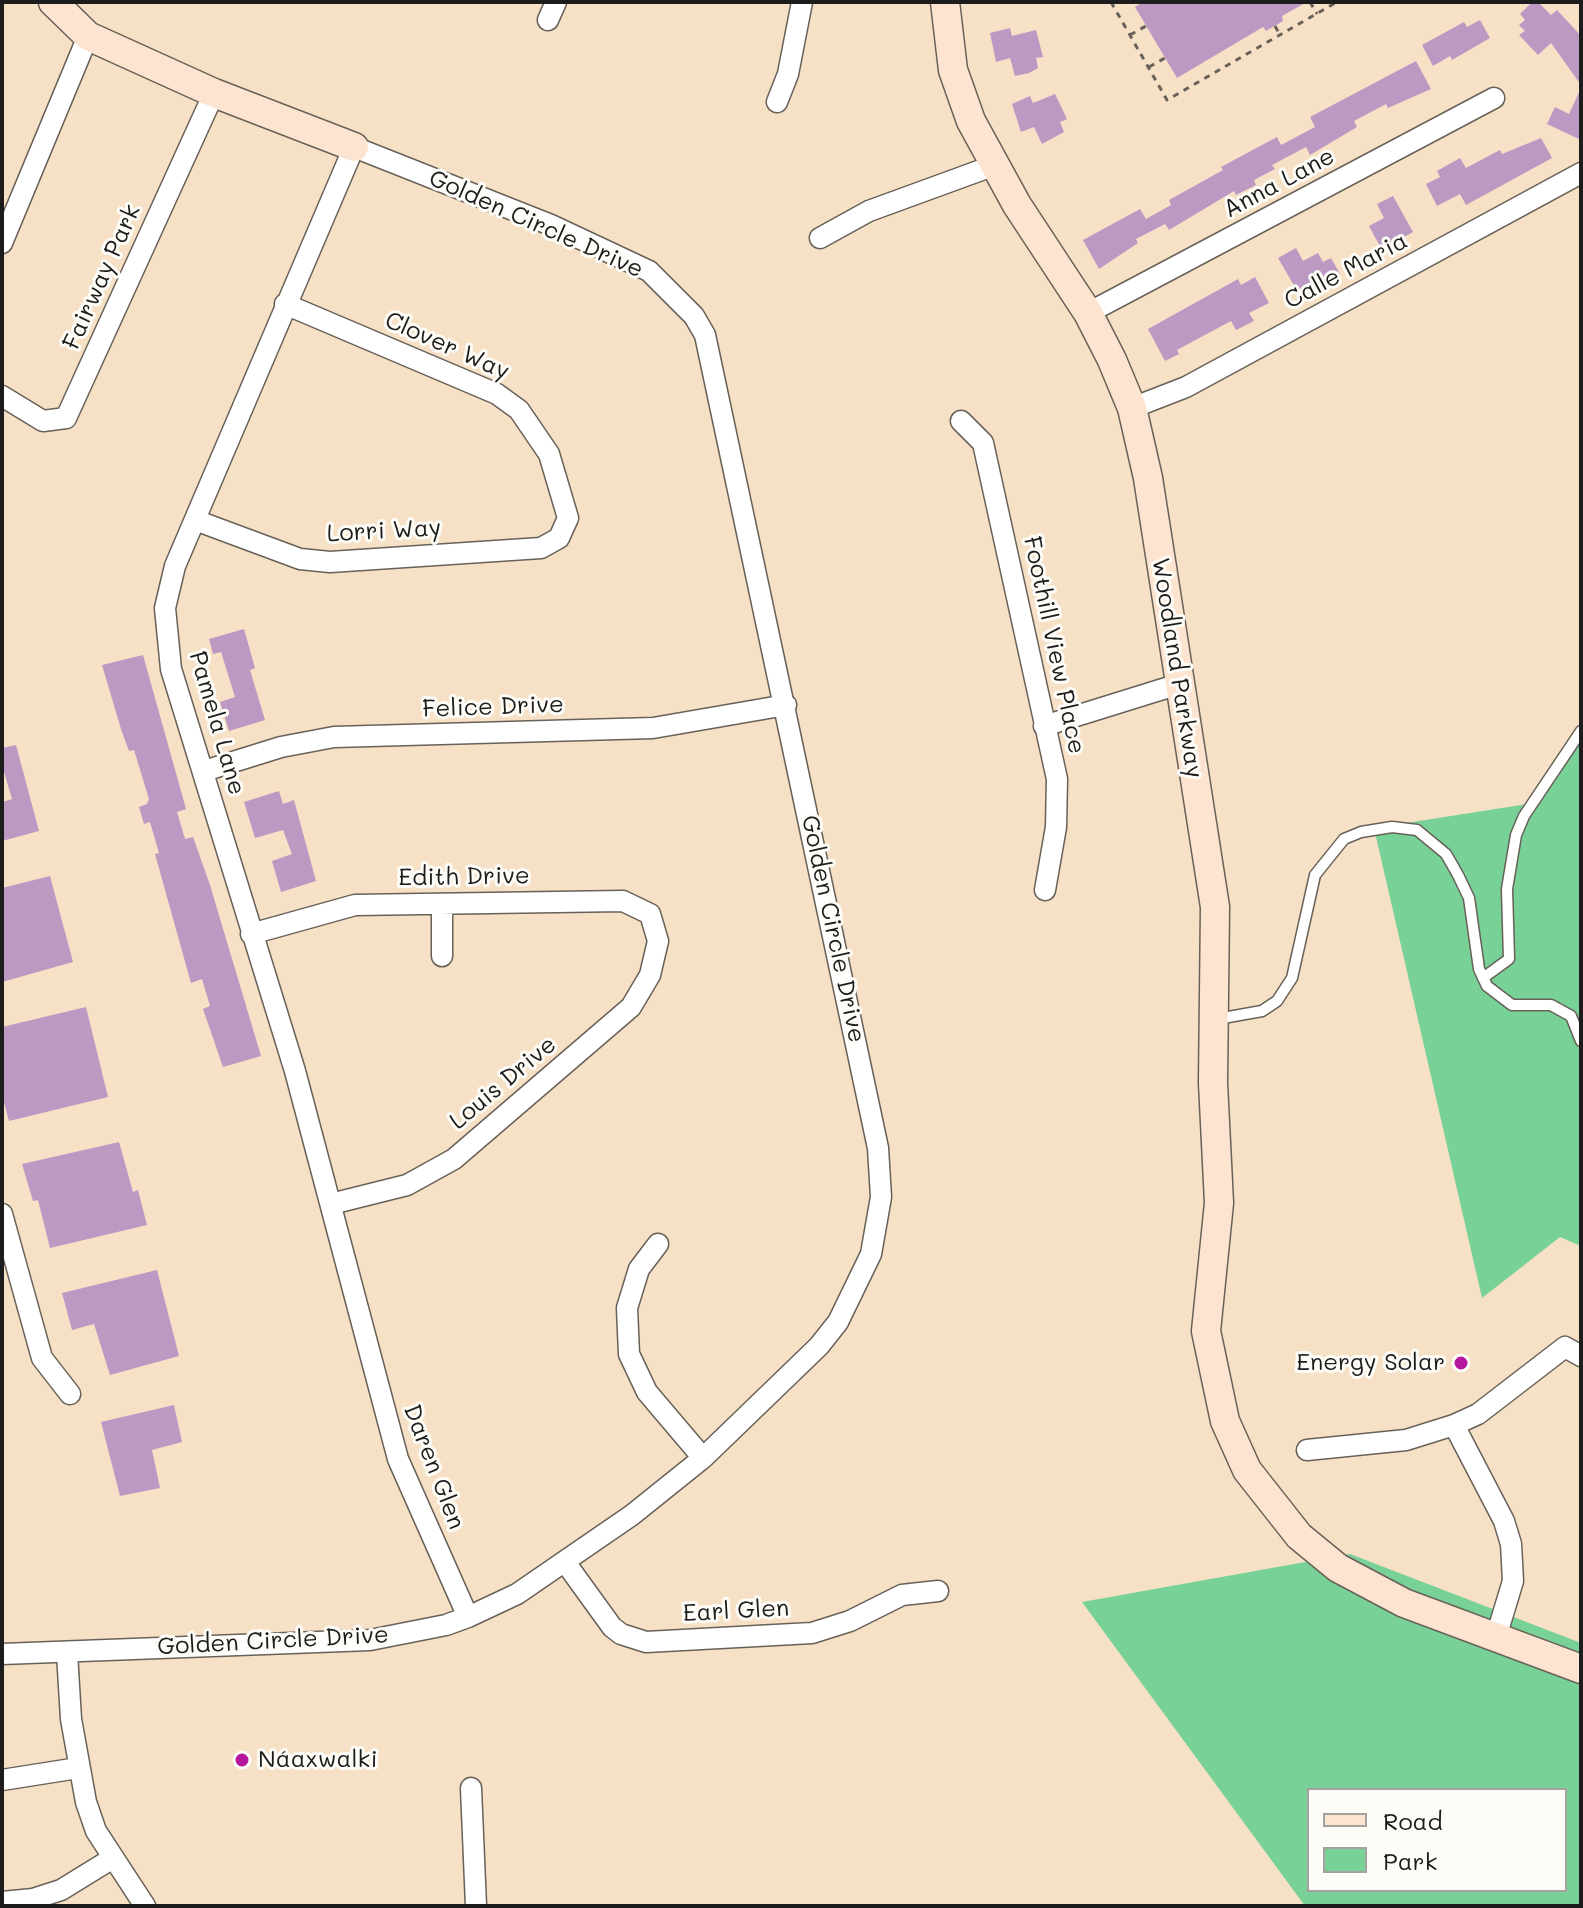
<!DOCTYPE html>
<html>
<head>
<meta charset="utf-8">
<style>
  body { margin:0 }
  #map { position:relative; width:1583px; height:1908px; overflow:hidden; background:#f6e0c6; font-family:Mali,sans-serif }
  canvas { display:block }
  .frame { position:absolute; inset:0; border:4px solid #1c1c1c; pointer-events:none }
  .legend { position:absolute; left:1307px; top:1788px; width:260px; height:104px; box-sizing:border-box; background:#fdfcf7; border:2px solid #a3a29f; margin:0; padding:10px 14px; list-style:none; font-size:24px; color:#1c1c1c }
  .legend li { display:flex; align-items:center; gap:16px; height:40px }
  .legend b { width:40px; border:2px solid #a3a29f }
</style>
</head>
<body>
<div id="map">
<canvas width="1583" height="1908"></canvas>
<div class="frame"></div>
<ul class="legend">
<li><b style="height:10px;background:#fde4d0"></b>Road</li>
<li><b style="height:22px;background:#78d196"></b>Park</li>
</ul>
</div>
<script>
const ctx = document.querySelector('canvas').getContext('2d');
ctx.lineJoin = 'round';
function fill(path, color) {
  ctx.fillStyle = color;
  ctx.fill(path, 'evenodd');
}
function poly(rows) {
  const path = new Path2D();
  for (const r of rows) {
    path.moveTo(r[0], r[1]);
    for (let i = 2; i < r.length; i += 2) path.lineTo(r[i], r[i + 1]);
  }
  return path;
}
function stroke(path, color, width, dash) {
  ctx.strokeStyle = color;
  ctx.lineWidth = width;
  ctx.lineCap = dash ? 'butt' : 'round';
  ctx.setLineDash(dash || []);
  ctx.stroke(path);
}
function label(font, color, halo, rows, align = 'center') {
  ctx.font = font + ' Mali,sans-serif';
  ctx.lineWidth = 6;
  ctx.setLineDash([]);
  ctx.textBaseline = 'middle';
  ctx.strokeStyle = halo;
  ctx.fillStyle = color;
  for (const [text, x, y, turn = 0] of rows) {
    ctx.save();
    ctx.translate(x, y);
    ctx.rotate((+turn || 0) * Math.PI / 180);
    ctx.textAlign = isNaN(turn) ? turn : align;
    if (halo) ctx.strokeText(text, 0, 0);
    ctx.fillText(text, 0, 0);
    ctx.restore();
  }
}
fill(poly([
  [1581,731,1581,1246,1560,1237,1482,1298,1374,828,1534,803],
  [1350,1554,1581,1643,1581,1906,1305,1906,1082,1602],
  [1309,1790,1565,1790,1565,1890,1309,1890]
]), '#78d196');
fill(poly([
  [1143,2,1307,2,1282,16,1283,21,1266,31,1263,27,1177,78,1135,7],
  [1532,2,1538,2,1551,15,1557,10,1581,36,1581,85,1551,43,1538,55,1519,35,1525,31,1519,25,1525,20,1520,14],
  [1480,20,1490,38,1452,60,1450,56,1433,66,1422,45,1464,22,1467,27],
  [1010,28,1012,36,1036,30,1043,57,1036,58,1038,68,1029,73,1015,76,1010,58,996,62,990,33],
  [1416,61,1431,89,1388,108,1386,104,1354,121,1357,127,1310,155,1306,147,1272,165,1275,169,1254,180,1256,185,1236,195,1234,191,1169,230,1165,224,1136,239,1138,243,1099,269,1083,240,1140,209,1146,219,1171,205,1169,200,1223,170,1221,167,1277,137,1281,145,1315,127,1310,117],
  [1581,88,1581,140,1547,124,1555,107,1569,114],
  [1055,94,1067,119,1060,122,1064,132,1042,144,1034,127,1021,132,1012,104,1030,96,1033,103],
  [1541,138,1552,158,1466,205,1460,194,1437,206,1426,184,1440,177,1437,171,1460,158,1466,168,1500,150,1502,154],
  [1393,196,1413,232,1382,250,1369,226,1384,218,1377,204],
  [1296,248,1303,261,1318,253,1323,262,1331,258,1340,274,1299,294,1278,258],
  [1255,277,1269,303,1249,313,1254,321,1236,330,1231,321,1177,350,1179,354,1165,361,1148,329,1238,279,1241,285],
  [244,629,255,668,250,670,265,720,229,731,220,702,235,697,221,652,213,654,209,639],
  [143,655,186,809,177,812,185,839,193,837,210,885,261,1056,223,1067,203,1009,210,1006,202,979,191,983,184,958,155,854,159,853,150,822,144,824,139,807,147,804,149,799,134,750,129,751,121,729,102,665],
  [16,745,39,831,2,841,2,802,12,799,2,765,2,748],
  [279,791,283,804,294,800,316,881,281,892,272,861,292,854,283,830,255,838,244,802],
  [50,876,73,962,2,982,2,888],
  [86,1007,108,1097,9,1121,2,1095,2,1027],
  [119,1142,133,1192,138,1190,147,1225,50,1248,38,1200,33,1201,22,1164],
  [157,1270,179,1356,110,1375,94,1324,72,1330,62,1293],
  [174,1405,182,1442,152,1450,160,1488,120,1496,101,1422]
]), '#bc99c3');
const lane = poly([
  [1483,978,1509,959,1507,889,1516,835,1524,816,1581,731],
  [1217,1019,1262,1011,1277,1001,1292,978,1315,875,1344,839,1361,832,1392,827,1417,830,1446,854,1458,875,1469,898,1479,969,1487,986,1512,1005,1551,1005,1571,1016,1581,1041]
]);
const street = poly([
  [548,20,556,2],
  [777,102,788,74,802,2],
  [820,238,869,211,995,165],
  [2,243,88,36],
  [1088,313,1494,98],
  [2,396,43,421,66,418,214,93],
  [1132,408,1186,387,1581,173],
  [961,421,983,443,1057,779,1056,827,1045,890],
  [195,520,300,559,330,562,541,548,559,538,568,518,549,454,519,410,497,394,285,304],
  [1044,726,1179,684],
  [204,771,281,747,334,737,653,728,786,705],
  [442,904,442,956],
  [251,934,355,905,623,901,650,914,658,941,650,975,631,1007,454,1159,407,1185,331,1204],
  [2,1214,42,1358,70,1394],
  [658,1244,639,1269,627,1308,629,1354,647,1392,703,1458],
  [1454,1425,1504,1521,1511,1544,1513,1581,1496,1637],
  [1307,1450,1406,1440,1454,1425,1478,1414,1565,1347,1581,1356],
  [565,1562,612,1627,621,1634,646,1642,812,1633,850,1621,902,1595,938,1591],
  [67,1653,71,1719,86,1802,96,1831,145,1906],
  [2,1654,370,1640,446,1625,468,1617,517,1594,632,1515,703,1458,819,1346,838,1322,871,1254,881,1197,878,1148,705,335,694,316,649,271,551,225,354,147,175,566,165,608,171,669,295,1071,398,1459,468,1617],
  [2,1780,78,1768],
  [471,1788,476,1906],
  [2,1902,33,1899,61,1890,113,1858]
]);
const secondary = poly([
  [53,2,88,36,214,93,354,147],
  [945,2,953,70,971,121,1017,205,1088,313,1112,360,1132,408,1148,478,1215,907,1213,1083,1219,1203,1206,1331,1225,1421,1247,1470,1299,1536,1338,1568,1404,1603,1581,1669]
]);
stroke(lane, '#686158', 13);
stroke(street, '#686158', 23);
stroke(secondary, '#686158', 31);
stroke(poly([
  [1111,2,1167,100,1337,2],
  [1310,2,1317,14],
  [1275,26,1280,35],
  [1130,35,1146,26],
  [1149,67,1165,58]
]), '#686158', 3, [6, 6]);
stroke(lane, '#fff', 10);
stroke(street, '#fff', 20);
stroke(secondary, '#fde4d0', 28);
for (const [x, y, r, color] of [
  [1461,1363,8,"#b5179e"],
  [242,1760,8,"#b5179e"]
]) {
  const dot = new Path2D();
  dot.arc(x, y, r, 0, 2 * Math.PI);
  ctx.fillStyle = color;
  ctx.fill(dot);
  stroke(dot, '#fdfcf7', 3);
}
label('24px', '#1c1c1c', '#fdfcf7', [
  ["Anna Lane",1279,183,-28],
  ["Golden Circle Drive",536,224,24],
  ["Calle Maria",1346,271,-28],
  ["Fairway Park",102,277,-66],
  ["Clover Way",447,346,24],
  ["Lorri Way",384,531,-3],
  ["Foothill View Place",1054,645,78],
  ["Woodland Parkway",1177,668,81],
  ["Felice Drive",493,707,-2],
  ["Pamela Lane",217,723,74],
  ["Edith Drive",464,877,-1],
  ["Golden Circle Drive",833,929,78],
  ["Louis Drive",503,1083,-40],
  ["Daren Glen",434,1467,69],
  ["Earl Glen",736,1611,-3],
  ["Golden Circle Drive",273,1641,-3]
]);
label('24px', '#1c1c1c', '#fdfcf7', [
  ["Energy Solar",1445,1363],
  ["Náaxwalki",258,1760,"left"]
], 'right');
</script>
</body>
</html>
